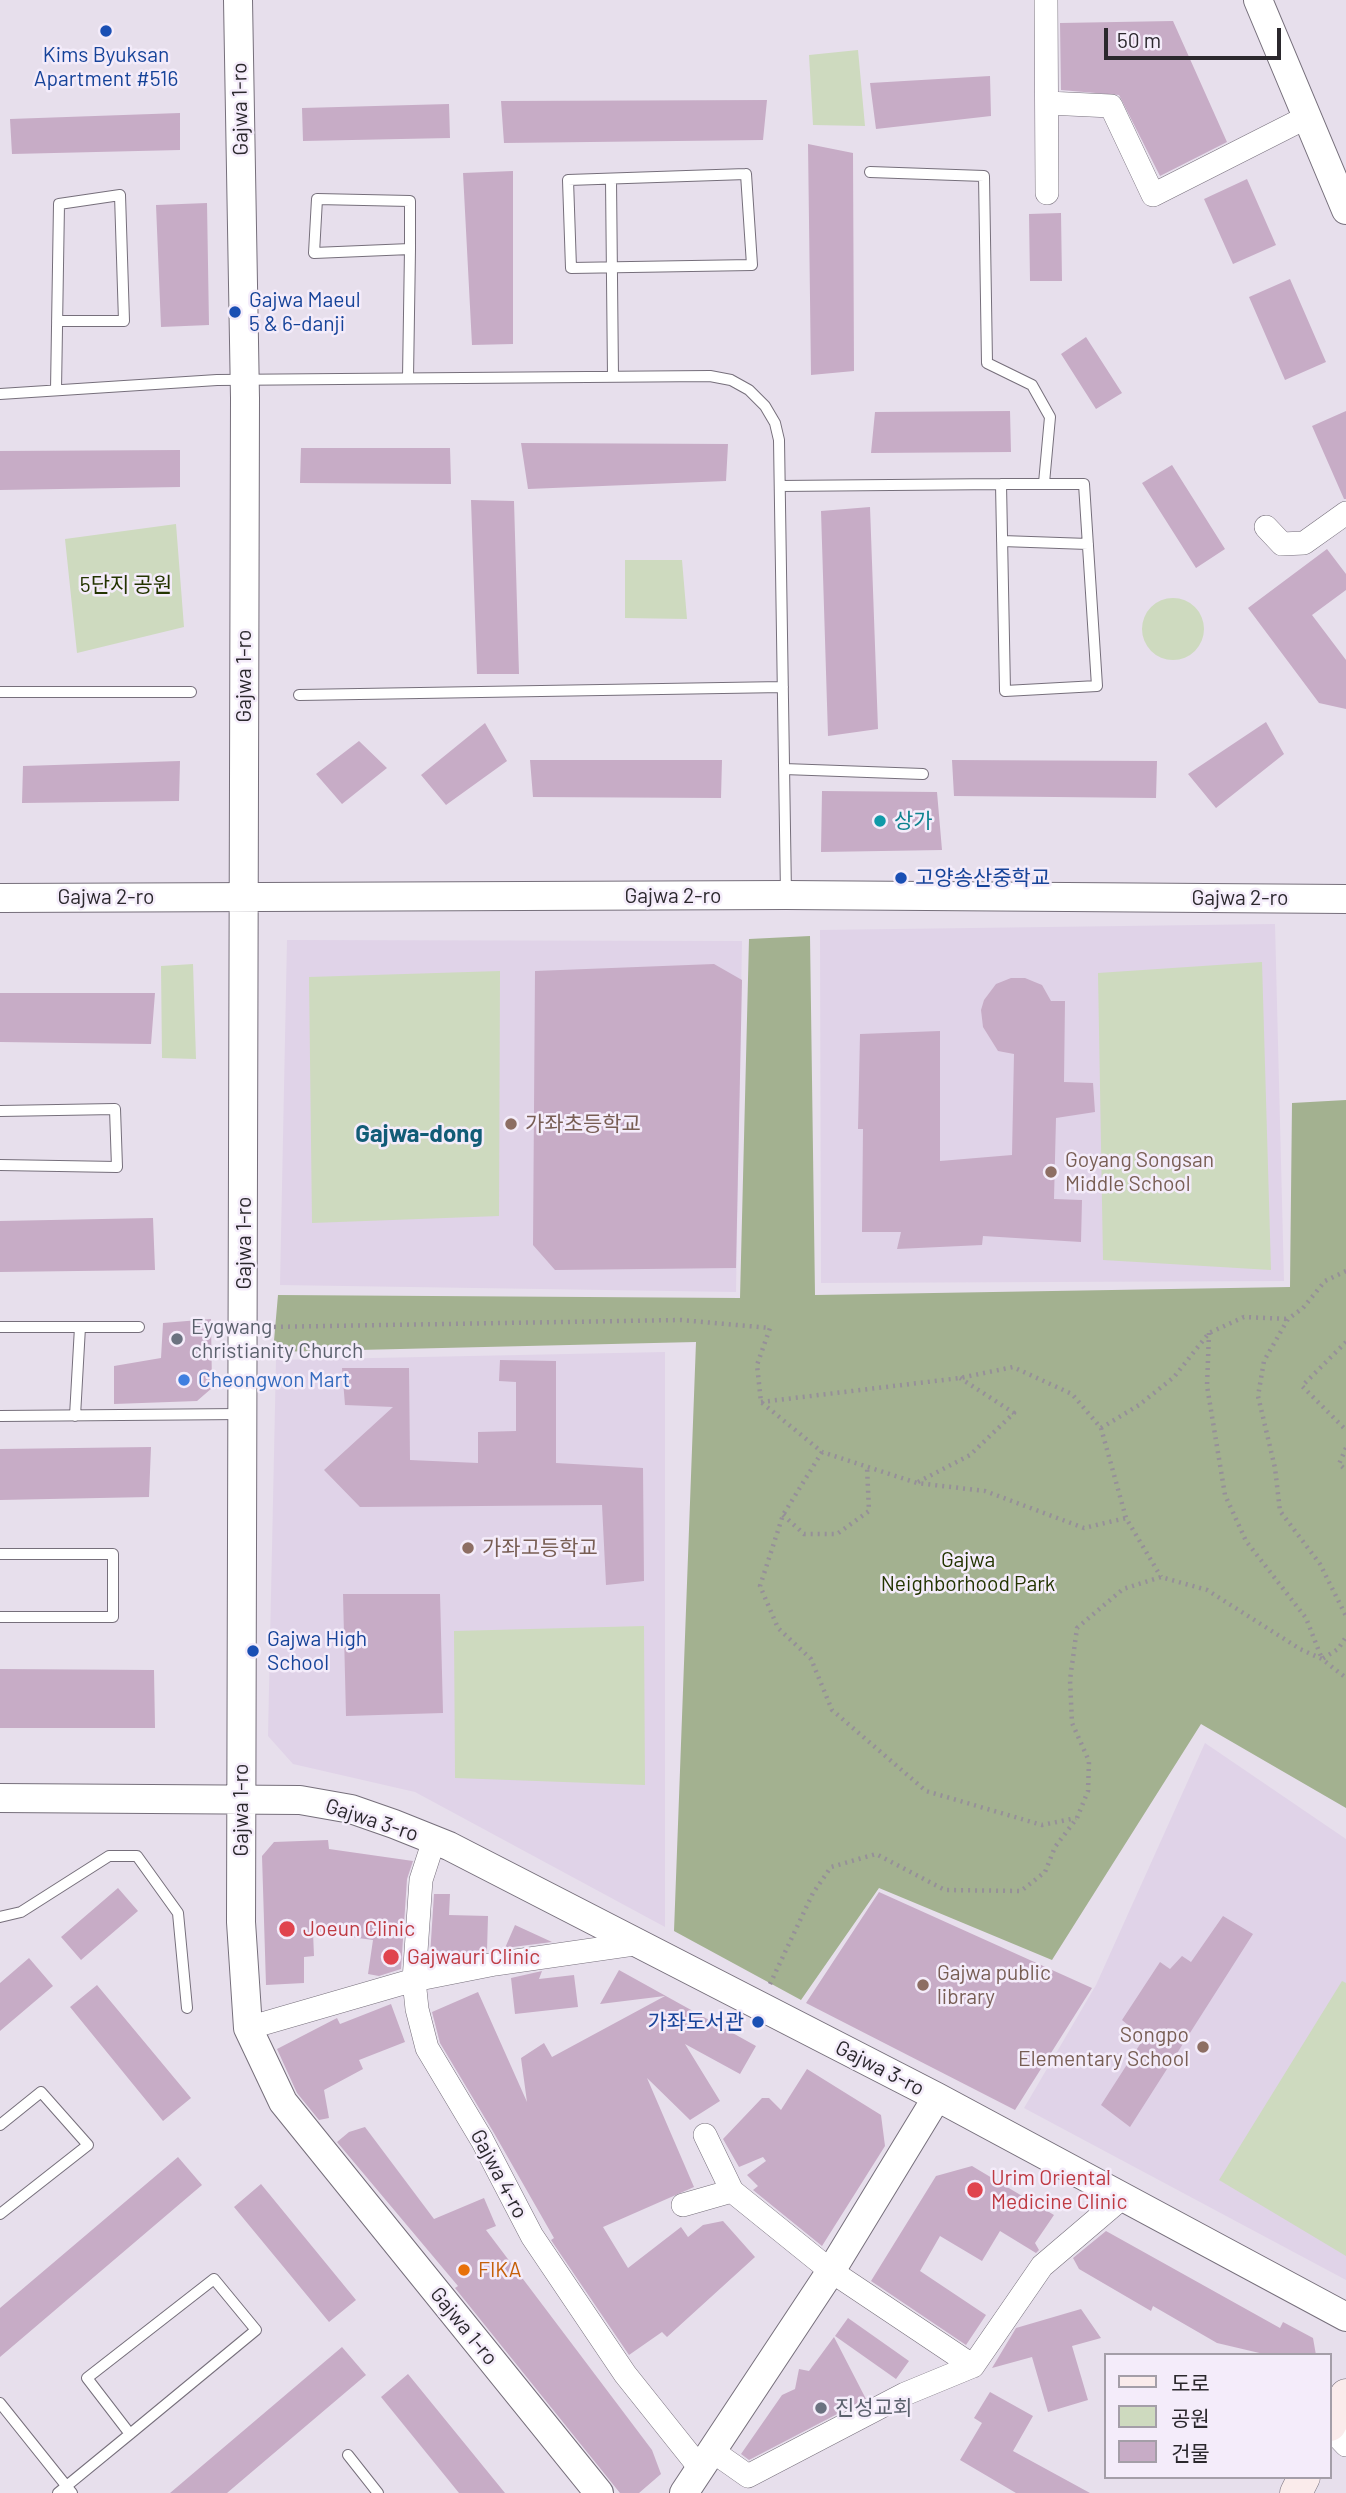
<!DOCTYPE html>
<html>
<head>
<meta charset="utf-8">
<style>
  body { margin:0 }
  #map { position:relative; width:1346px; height:2493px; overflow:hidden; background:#e7dfec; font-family:Barlow,"Noto Sans KR",sans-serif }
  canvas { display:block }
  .legend { position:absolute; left:1104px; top:2353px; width:228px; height:126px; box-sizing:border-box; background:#f4ecfa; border:2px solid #a49ea8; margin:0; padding:9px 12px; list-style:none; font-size:21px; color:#2b282d }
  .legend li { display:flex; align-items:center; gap:14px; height:35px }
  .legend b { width:35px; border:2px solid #a49ea8 }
  .scale { position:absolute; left:1104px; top:28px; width:177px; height:32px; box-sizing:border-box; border:4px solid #2b282d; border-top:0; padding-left:9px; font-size:21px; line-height:24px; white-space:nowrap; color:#2b282d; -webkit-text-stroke:5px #f4ecfa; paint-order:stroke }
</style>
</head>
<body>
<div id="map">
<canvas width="1346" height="2493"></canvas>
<ul class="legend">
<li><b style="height:9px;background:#faebeb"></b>도로</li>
<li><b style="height:19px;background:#cedabf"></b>공원</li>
<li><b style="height:19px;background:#c7acc6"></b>건물</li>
</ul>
<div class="scale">50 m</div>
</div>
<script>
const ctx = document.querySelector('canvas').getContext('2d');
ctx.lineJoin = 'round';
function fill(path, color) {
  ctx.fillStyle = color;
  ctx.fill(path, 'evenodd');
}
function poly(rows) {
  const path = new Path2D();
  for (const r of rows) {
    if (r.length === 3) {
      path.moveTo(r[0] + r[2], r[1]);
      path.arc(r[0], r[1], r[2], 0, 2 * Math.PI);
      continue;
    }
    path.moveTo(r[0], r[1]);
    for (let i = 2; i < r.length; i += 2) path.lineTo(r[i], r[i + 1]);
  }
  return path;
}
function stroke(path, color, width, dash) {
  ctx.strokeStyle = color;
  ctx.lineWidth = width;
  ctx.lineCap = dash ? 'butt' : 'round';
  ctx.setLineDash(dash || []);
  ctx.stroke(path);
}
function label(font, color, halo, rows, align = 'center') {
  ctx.font = font + ' Barlow,"Noto Sans KR",sans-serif';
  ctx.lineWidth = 5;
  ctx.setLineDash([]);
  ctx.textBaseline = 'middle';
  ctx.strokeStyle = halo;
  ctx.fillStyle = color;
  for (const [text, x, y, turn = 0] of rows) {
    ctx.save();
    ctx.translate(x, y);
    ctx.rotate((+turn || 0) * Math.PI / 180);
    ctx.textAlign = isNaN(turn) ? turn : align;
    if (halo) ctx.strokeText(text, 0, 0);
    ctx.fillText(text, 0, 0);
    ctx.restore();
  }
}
fill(poly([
  [1275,924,1284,1281,821,1283,820,930],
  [287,940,742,941,736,1292,280,1285],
  [665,1352,665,1927,415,1792,293,1764,268,1736,276,1360],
  [1205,1743,1346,1839,1346,2280,1024,2108,1096,1985]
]), '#e0d3e8');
fill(poly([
  [858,50,865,126,813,125,809,55],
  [176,524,184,627,77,653,65,539],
  [625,560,682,560,687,619,625,618],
  [1173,629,31],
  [1262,962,1271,1270,1103,1260,1098,973],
  [193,964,196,1059,162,1058,161,966],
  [500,971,499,1216,312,1223,309,977],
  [644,1626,645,1785,455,1778,454,1631],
  [1342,1981,1346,1983,1346,2256,1219,2180]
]), '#cedabf');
fill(poly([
  [810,936,815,1295,1290,1287,1292,1103,1346,1100,1346,1808,1201,1724,1052,1960,879,1888,801,2000,674,1931,696,1342,273,1352,278,1295,740,1298,749,939]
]), '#a3b190');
fill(poly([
  [1173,21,1227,142,1160,176,1119,95,1061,90,1060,23],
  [990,76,991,116,876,129,870,83],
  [767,100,763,140,504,143,501,101],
  [449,104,450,138,303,141,302,108],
  [180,113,180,150,12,154,10,119],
  [808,144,853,153,854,371,811,375],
  [513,171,513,344,472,345,463,173],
  [1247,179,1276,245,1233,264,1204,199],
  [207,203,209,325,161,327,156,205],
  [1061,213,1062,281,1030,281,1029,214],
  [1290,279,1326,362,1285,380,1249,297],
  [1086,337,1122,393,1096,409,1061,354],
  [1010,411,1011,452,871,453,875,412],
  [1346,411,1346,499,1344,499,1312,426],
  [521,443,728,444,726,481,528,489],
  [301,448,450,448,451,484,300,483],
  [180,450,180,487,0,490,0,451],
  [1172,465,1225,549,1196,568,1142,483],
  [471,500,514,501,519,674,477,674],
  [870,507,878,729,828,736,821,511],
  [1327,549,1346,574,1346,590,1312,615,1346,660,1346,709,1319,703,1248,608],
  [1266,722,1284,754,1216,808,1188,774],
  [485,723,507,761,446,805,421,775],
  [359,741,387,768,342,804,316,774],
  [530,760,722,760,721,798,533,797],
  [952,760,1157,761,1156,798,954,796],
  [180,761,179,801,22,803,23,766],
  [822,791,937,792,942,850,821,852],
  [714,964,742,980,736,1268,555,1270,533,1245,535,971],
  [1011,978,1025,978,1042,985,1051,1001,1065,1001,1064,1082,1093,1083,1095,1112,1056,1118,1054,1199,1082,1200,1081,1242,983,1236,982,1245,897,1249,901,1232,862,1232,863,1129,858,1129,860,1034,940,1031,940,1161,1012,1155,1014,1054,998,1051,983,1027,981,1010,984,1000,996,984],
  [0,993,155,993,151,1044,0,1042],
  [153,1218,155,1270,0,1272,0,1221],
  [211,1319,212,1388,197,1401,114,1404,114,1366,161,1358,163,1323],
  [500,1360,556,1361,556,1463,643,1468,644,1581,606,1585,602,1505,360,1507,324,1470,393,1407,345,1405,342,1368,409,1368,410,1460,478,1463,478,1432,516,1431,516,1382,499,1381],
  [151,1447,149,1497,0,1500,0,1449],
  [343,1594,440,1594,443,1713,346,1716],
  [0,1669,154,1670,155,1728,0,1728],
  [328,1840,329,1849,413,1861,407,1879,401,1969,379,1976,368,1974,373,1940,313,1932,314,1956,304,1957,304,1983,266,1985,262,1856,274,1842],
  [118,1888,138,1911,81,1960,61,1937],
  [879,1892,1092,1988,1015,2110,806,2003],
  [434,1894,450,1894,449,1915,488,1916,487,1951,462,1956,430,1956],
  [1223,1916,1253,1934,1130,2127,1101,2105,1144,2038,1122,2020,1160,1962,1170,1969,1182,1956,1191,1962],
  [515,1925,552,1942,505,1948],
  [29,1958,53,1986,0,2031,0,1983],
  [619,1970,756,2046,740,2074,685,2044,720,2101,690,2120,647,2078,694,2187,603,2227,628,2268,681,2227,688,2237,703,2225,723,2221,755,2257,667,2337,662,2332,629,2355,551,2240,554,2238,494,2133,440,2043,432,2012,478,1992,527,2102,521,2058,544,2043,552,2057,665,1996,600,2004],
  [542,1971,539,1979,574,1975,578,2007,515,2014,511,1978],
  [97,1985,191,2098,163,2121,70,2007],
  [391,2004,405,2042,359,2060,363,2069,324,2090,329,2118,319,2120,297,2093,277,2049,337,2018,340,2024],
  [807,2069,881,2115,885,2146,822,2246,753,2190,758,2186,747,2175,766,2161,763,2157,739,2167,723,2139,762,2098,769,2098,781,2110],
  [365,2127,434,2219,484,2198,496,2226,486,2230,652,2450,661,2474,639,2493,620,2493,455,2288,458,2286,337,2142,349,2132],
  [178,2157,202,2185,0,2357,0,2308],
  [972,2166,1054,2215,1035,2243,1039,2250,1036,2253,1000,2231,982,2261,940,2236,920,2271,986,2315,966,2345,871,2281,936,2176],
  [261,2184,356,2300,329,2322,234,2207],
  [1106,2231,1280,2328,1283,2322,1313,2338,1316,2355,1268,2355,1217,2343,1153,2306,1151,2311,1079,2269,1073,2258],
  [1081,2309,1101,2338,1072,2346,1088,2400,1048,2412,1032,2357,992,2368,1016,2328],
  [848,2318,909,2361,896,2379,835,2336],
  [834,2337,866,2399,749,2460,741,2454,782,2395,795,2389,799,2369,809,2371],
  [342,2347,366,2375,227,2493,170,2493],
  [408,2374,505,2493,459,2493,381,2397],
  [990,2392,1033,2416,1013,2451,1090,2493,1016,2493,960,2460,982,2423,974,2418]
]), '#c7acc6');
const service = poly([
  [870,172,984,176,987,363,1032,385,1050,417,1044,483],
  [746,174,752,265,571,268,568,180,746,174],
  [611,180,613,377],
  [408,378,410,249,410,201,317,199,314,253,410,249],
  [56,390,59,204,120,195,124,321,57,321],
  [0,394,217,380,710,376,731,380,749,390,765,406,775,423,779,440,786,895],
  [780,486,1001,484,1084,484,1097,686,1005,691,1001,484],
  [1002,541,1088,544],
  [0,692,191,692],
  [299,695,783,687],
  [784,769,923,774],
  [0,1111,115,1109,117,1167,0,1165],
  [0,1327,139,1327],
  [0,1416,242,1414],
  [75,1416,80,1327],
  [0,1554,113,1554,113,1617,0,1617],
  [0,1917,21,1912,109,1856,137,1856,178,1913,187,2008],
  [0,2125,41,2092,88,2145,0,2214],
  [0,2403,72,2493],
  [348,2455,378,2493],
  [58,2493,130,2434,256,2330,214,2279,87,2378,130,2434]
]);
const minor = poly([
  [1046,0,1047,193],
  [1047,103,1111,106,1153,195,1307,117],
  [1266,527,1282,544,1304,543,1346,513],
  [434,1840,421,1880,414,1980,417,2009,427,2048,482,2140,532,2236,625,2374,700,2468],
  [248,2028,414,1980,495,1964,634,1944],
  [705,2135,732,2191,831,2271,973,2366],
  [683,2205,732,2191],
  [1330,2428,1346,2445],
  [711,2450,748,2476,905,2394,973,2366,1042,2266,1123,2197]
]);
const tertiary = poly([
  [238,0,245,398,241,1922,248,2028,283,2102,599,2493],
  [1258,0,1346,210],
  [0,898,786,895,1346,899],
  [0,1798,300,1800,351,1809,394,1824,449,1846,937,2097,1346,2317],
  [684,2493,831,2271,937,2097]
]);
const secondary = poly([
  [1330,2425,1346,2395],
  [1296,2493,1304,2477]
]);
stroke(service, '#766f7b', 12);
stroke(minor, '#766f7b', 24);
stroke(tertiary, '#766f7b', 30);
stroke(secondary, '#766f7b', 33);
stroke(poly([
  [1346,1271,1325,1281,1303,1308,1288,1319,1264,1361,1258,1396,1275,1468,1280,1511,1320,1564,1346,1616],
  [267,1327,681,1320,770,1328,757,1365,761,1402,822,1452,917,1483,985,1491,1084,1528,1126,1518],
  [1209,1333,1207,1386,1225,1495,1246,1541,1306,1618,1322,1659,1338,1649,1346,1637],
  [1346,1342,1302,1386,1346,1430],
  [761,1402,960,1378,1013,1367,1072,1394,1101,1428,1126,1518,1161,1577],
  [1101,1428,1139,1405,1174,1377,1209,1333,1244,1317,1288,1319],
  [1346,1448,1339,1464,1346,1470],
  [822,1452,783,1515,760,1586,778,1628,811,1659,832,1710,926,1791,1042,1825,1076,1818],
  [918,1482,970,1455,1014,1413,960,1378],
  [783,1515,804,1534,837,1534,869,1511,867,1467],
  [770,1984,813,1893,831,1867,876,1854,945,1890,1021,1891,1045,1872,1055,1847,1077,1818,1088,1791,1089,1761,1072,1723,1070,1680,1077,1628,1123,1589,1161,1577,1207,1590,1300,1649,1322,1659,1346,1678]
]), '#969099', 4.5, [2, 5]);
stroke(service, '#fff', 10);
stroke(minor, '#fff', 23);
stroke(tertiary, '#fff', 28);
stroke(secondary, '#faebeb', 32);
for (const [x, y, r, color] of [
  [106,31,7,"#1a4fb4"],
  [235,312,7,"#1a4fb4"],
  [880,821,7,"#0f9aa8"],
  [901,878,7,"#1a4fb4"],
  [511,1124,7,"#8d6e63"],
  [1051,1172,7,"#8d6e63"],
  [177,1339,7,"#6b7280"],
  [184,1380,7,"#3f7fe0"],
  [468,1548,7,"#8d6e63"],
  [253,1651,7,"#1a4fb4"],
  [287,1929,9,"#e0444e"],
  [391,1957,9,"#e0444e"],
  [923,1985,7,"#8d6e63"],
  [758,2022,7,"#1a4fb4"],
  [1203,2047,7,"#8d6e63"],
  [975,2190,9,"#e0444e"],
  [464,2270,7,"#e8710a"],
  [821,2408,7,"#6b7280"]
]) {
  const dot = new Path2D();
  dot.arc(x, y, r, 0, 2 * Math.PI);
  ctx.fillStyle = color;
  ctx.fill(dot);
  stroke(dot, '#f4ecfa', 2.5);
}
label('21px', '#164399', '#f4ecfa', [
  ["Kims Byuksan",106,55,"center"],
  ["Apartment #516",106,79,"center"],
  ["Gajwa Maeul",249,300],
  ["5 & 6-danji",249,324],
  ["고양송산중학교",915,878],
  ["Gajwa High",267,1639],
  ["School",267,1663],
  ["가좌도서관",744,2022,"right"]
], 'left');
label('21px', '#2b282d', '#f4ecfa', [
  ["Gajwa 1-ro",240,109,-91],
  ["Gajwa 1-ro",244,676,-90],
  ["Gajwa 2-ro",673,896],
  ["Gajwa 2-ro",106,897],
  ["Gajwa 2-ro",1240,898],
  ["Gajwa 1-ro",244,1243,-90],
  ["Gajwa 1-ro",241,1810,-90],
  ["Gajwa 3-ro",372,1820,18],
  ["Gajwa 3-ro",880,2068,27],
  ["Gajwa 4-ro",499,2174,62],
  ["Gajwa 1-ro",464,2326,51]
]);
label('21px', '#233400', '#f4ecfa', [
  ["5단지 공원",126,585],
  ["Gajwa",968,1560],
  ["Neighborhood Park",968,1584]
]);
label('21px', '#0d838f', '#f4ecfa', [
  ["상가",894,821]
], 'left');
label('21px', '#785e54', '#f4ecfa', [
  ["가좌초등학교",525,1124],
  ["Goyang Songsan",1065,1160],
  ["Middle School",1065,1184],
  ["가좌고등학교",482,1548],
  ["Gajwa public",937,1973],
  ["library",937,1997],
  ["Songpo",1189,2035,"right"],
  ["Elementary School",1189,2059,"right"]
], 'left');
label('21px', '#5b616d', '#f4ecfa', [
  ["Eygwang",191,1327],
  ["christianity Church",191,1351],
  ["진성교회",835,2408]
], 'left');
label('21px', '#366cbe', '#f4ecfa', [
  ["Cheongwon Mart",198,1380]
], 'left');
label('21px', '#be3a42', '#f4ecfa', [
  ["Joeun Clinic",303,1929],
  ["Gajwauri Clinic",407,1957],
  ["Urim Oriental",991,2178],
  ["Medicine Clinic",991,2202]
], 'left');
label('21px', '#c56008', '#f4ecfa', [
  ["FIKA",478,2270]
], 'left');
label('bold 24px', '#115c76', '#f4ecfa', [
  ["Gajwa-dong",419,1134]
]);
</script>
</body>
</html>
